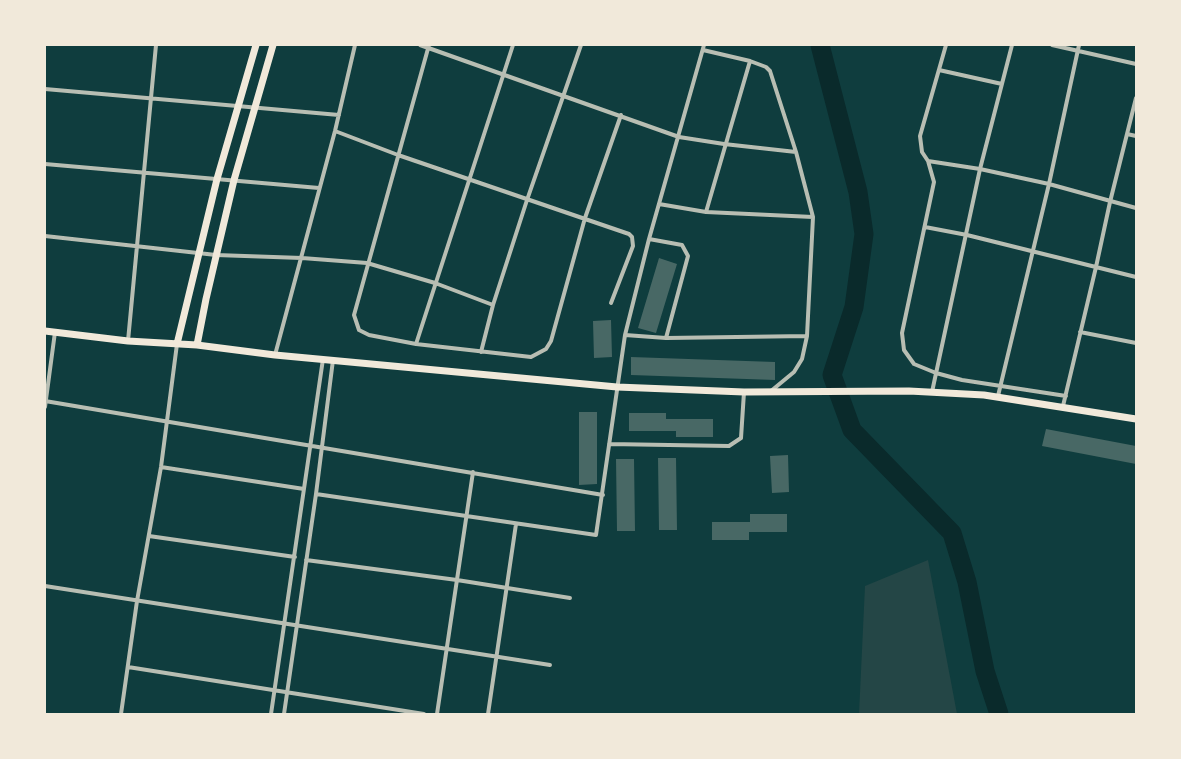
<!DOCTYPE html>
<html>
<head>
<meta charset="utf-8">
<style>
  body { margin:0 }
  #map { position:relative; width:1181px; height:759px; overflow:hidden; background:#0f3d3e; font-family:Poppins,sans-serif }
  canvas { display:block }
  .frame { position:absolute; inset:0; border:46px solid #f1e9da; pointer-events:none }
</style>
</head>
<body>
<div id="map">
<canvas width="1181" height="759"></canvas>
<div class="frame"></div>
</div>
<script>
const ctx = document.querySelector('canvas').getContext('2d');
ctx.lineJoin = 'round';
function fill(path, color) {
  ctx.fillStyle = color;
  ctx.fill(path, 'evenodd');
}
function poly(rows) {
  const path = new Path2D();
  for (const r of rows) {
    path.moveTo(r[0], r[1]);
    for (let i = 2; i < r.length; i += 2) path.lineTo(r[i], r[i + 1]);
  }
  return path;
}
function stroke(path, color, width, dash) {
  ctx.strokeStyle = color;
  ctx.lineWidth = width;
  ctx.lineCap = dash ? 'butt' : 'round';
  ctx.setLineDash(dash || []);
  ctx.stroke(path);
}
fill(poly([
  [928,560,957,714,859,714,865,586]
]), '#244646');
stroke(poly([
  [820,45,858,192,864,234,854,307,832,375,852,430,952,533,967,582,985,671,999,714]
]), '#0a2a2b', 19);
fill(poly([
  [659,258,677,264,656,333,638,328],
  [611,320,612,357,594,358,593,321],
  [631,357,775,362,775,380,631,375],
  [579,412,597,412,597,484,579,485],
  [629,413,666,413,666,419,713,419,713,437,676,437,676,431,629,431],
  [1046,429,1136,446,1136,464,1042,446],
  [788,455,789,492,772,493,770,456],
  [658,458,676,458,677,530,659,530],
  [616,459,634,459,635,531,617,531],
  [750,514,787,514,787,532,749,532,749,540,712,540,712,522,750,522]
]), '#486865');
stroke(poly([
  [420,45,679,137,724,144,796,152],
  [429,45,354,315,359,330,369,335,416,344,531,357,546,349,551,341,585,218,621,115],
  [946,45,920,136,922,152,928,161,934,182,902,333,904,350,914,364,936,373,962,380,1066,396],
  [1052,45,1136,64],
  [703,50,750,61,766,67,770,71,796,152,813,217,807,336,802,359,794,372,771,391],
  [939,70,1002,84],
  [45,89,339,115],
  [335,131,398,155,629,234,632,237,633,246,611,303],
  [1127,134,1136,136],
  [928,161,980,169,1049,184,1136,208],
  [45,164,319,188],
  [659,204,706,212,750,61],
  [706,212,813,217],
  [925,227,967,235,1136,277],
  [45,236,216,255,302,258,367,263,435,283,493,305],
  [649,239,682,245,688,256,666,338],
  [1080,332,1136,343],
  [625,335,666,338,807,336],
  [128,341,156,45],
  [416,344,513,45],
  [481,352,493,305,527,200,581,45],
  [275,355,335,131,355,45],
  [932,392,980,169,1012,45],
  [998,396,1049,184,1079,45],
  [45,401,603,495],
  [1063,406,1096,267,1110,202,1136,98],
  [45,407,55,332],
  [609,444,729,446,741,438,744,392],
  [161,467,304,489],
  [316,494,596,535,625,335,649,239,704,45],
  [149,536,295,557],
  [306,560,457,580,570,598],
  [45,586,550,665],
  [128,667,424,714],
  [121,714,137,601,161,467,177,344],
  [271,714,323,359],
  [284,714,316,494,333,360],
  [437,714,473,472],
  [488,714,516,524]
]), '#b8beb3', 4);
stroke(poly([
  [45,331,128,341,197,345,275,355,617,387,744,392,909,391,984,395,1136,419],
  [177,344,217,179,256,45],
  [197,345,206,299,234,180,273,45]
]), '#f1e9da', 7);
</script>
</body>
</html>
